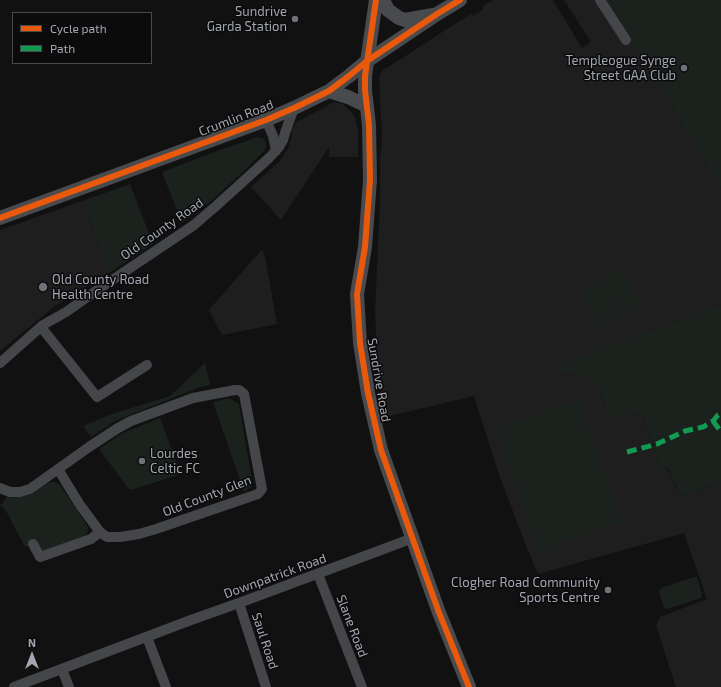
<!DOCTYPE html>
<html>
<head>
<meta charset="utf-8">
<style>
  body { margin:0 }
  #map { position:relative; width:721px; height:687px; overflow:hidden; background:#111; font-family:"Exo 2",sans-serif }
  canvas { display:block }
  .legend { position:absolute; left:12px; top:12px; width:140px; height:52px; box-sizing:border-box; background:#0b0b0c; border:1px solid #48494e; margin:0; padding:5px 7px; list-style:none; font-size:12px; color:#a3a7b1 }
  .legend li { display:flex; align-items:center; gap:8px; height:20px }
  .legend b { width:20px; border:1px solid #48494e }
  .north { position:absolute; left:12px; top:635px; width:40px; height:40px; -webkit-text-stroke:3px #0b0b0c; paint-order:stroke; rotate:0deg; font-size:11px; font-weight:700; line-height:16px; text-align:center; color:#a3a7b1 }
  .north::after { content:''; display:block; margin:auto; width:14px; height:18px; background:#a3a7b1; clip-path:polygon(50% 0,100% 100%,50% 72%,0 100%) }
</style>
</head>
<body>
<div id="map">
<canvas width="721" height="687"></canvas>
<ul class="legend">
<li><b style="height:5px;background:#e8590c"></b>Cycle path</li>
<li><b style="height:5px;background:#139951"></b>Path</li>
</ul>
<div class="north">N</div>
</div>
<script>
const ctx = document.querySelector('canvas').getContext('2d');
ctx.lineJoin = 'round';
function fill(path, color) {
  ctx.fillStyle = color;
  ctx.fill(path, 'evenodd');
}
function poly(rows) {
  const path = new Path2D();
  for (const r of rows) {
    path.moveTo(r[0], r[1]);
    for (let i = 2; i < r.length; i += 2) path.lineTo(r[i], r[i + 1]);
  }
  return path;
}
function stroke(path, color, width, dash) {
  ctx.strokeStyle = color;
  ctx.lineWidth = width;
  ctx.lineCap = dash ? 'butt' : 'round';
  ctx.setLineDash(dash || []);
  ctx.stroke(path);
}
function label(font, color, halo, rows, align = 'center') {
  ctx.font = font + ' "Exo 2",sans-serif';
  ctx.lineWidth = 3;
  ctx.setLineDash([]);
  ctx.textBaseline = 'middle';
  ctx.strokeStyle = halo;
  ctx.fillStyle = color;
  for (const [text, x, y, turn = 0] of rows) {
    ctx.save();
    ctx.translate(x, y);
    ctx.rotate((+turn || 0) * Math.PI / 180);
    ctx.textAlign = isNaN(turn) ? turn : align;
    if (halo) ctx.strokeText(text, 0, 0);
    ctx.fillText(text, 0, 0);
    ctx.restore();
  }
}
fill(poly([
  [493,0,553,0,582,48,591,42,564,0,605,0,673,108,721,189,721,305,558,365,560,372,581,376,596,385,612,420,642,412,659,468,666,467,681,496,721,483,721,687,676,687,656,626,660,617,707,599,684,533,538,574,525,543,498,472,474,396,386,417,378,376,375,312,380,203,380,158,382,139,379,77,382,71,472,13,473,16,481,11,483,9,483,6],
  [334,102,343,104,353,114,356,120,358,131,358,157,329,157,329,147,281,220,251,187,280,161,288,148,292,136,291,130,297,122],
  [82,201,109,273,55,306,0,351,0,230],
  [262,249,265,256,277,324,222,335,209,310]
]), '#1e1e1f');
fill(poly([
  [605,0,721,0,721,189,673,108],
  [258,137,264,139,266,143,266,148,263,152,241,174,211,201,182,223,162,172,214,152],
  [130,184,153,244,109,273,82,201],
  [622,268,641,305,621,315,603,278],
  [601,279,619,316,599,326,581,288],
  [721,305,721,483,681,496,667,467,659,468,642,412,612,420,596,385,581,376,560,372,557,365],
  [205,363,210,385,198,388,115,421,91,437,83,426,112,414,170,396],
  [229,398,239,404,250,468,252,486,244,492,213,402],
  [579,399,622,522,538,551,495,428],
  [160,418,181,474,131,490,128,488,99,449,123,433],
  [51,482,55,482,61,486,88,527,87,534,85,536,44,551,42,551,36,543,25,547,5,509,0,506,8,496,17,497,25,496,33,493,47,483],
  [694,577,697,577,702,594,701,598,667,609,664,608,659,592,661,588]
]), '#1b211c');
stroke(poly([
  [600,0,626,40],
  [266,120,273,136,276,151],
  [41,327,97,397,147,365],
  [0,363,43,325,66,312,93,293,194,225,216,206,269,158,279,147,283,140,286,130,294,108],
  [0,488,10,492,20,492,30,489,89,447,118,428,131,421,193,398,235,390,239,390,244,394,262,489,258,494,156,529,139,534,120,537,107,537,100,532,80,505,58,469],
  [33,544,40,557,91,539,100,532],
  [318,574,362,687],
  [239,603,266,687],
  [147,637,166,687],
  [62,669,69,687],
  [14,687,191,620,239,603,413,538]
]), '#45464a', 10);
stroke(poly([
  [376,0,365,76,365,90,369,125,370,180,365,247,357,294,360,343,368,393,381,450,438,610,469,687],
  [383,0,388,10,399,18,405,20,433,15],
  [329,91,348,97,367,106],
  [0,218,266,120,294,108,329,91,349,76,367,61,437,14,460,0]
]), '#494a4e', 14);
stroke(poly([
  [713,421,721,432],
  [627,452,657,444,685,431,703,427,713,421,718,415,721,414]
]), '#139951', 5, [10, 5]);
stroke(poly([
  [376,0,365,76,365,90,369,125,370,180,365,247,357,294,360,343,368,393,381,450,438,610,469,687],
  [0,218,266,120,294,108,329,91,349,76,367,61,437,14,460,0]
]), '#e8590c', 6);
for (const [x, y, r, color] of [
  [295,19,4,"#707279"],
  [684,68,4,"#707279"],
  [43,287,5,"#707279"],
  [142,461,4,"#707279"],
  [608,590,4,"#707279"]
]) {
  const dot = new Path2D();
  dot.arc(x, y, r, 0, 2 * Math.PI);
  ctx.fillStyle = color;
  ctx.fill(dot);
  stroke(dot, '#0b0b0c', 1.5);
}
label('13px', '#a3a7b1', '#0b0b0c', [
  ["Sundrive",287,12],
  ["Garda Station",287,27],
  ["Templeogue Synge",676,61],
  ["Street GAA Club",676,76],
  ["Old County Road",52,280,"left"],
  ["Health Centre",52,295,"left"],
  ["Lourdes",150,454,"left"],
  ["Celtic FC",150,469,"left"],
  ["Clogher Road Community",600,583],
  ["Sports Centre",600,598]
], 'right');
label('13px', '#a3a7b1', '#0b0b0c', [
  ["Crumlin Road",236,118,-21],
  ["Old County Road",162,229,-35],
  ["Sundrive Road",379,380,80],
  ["Old County Glen",207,496,-21],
  ["Downpatrick Road",275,576,-20],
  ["Slane Road",352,626,69],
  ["Saul Road",265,641,72]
]);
</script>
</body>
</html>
